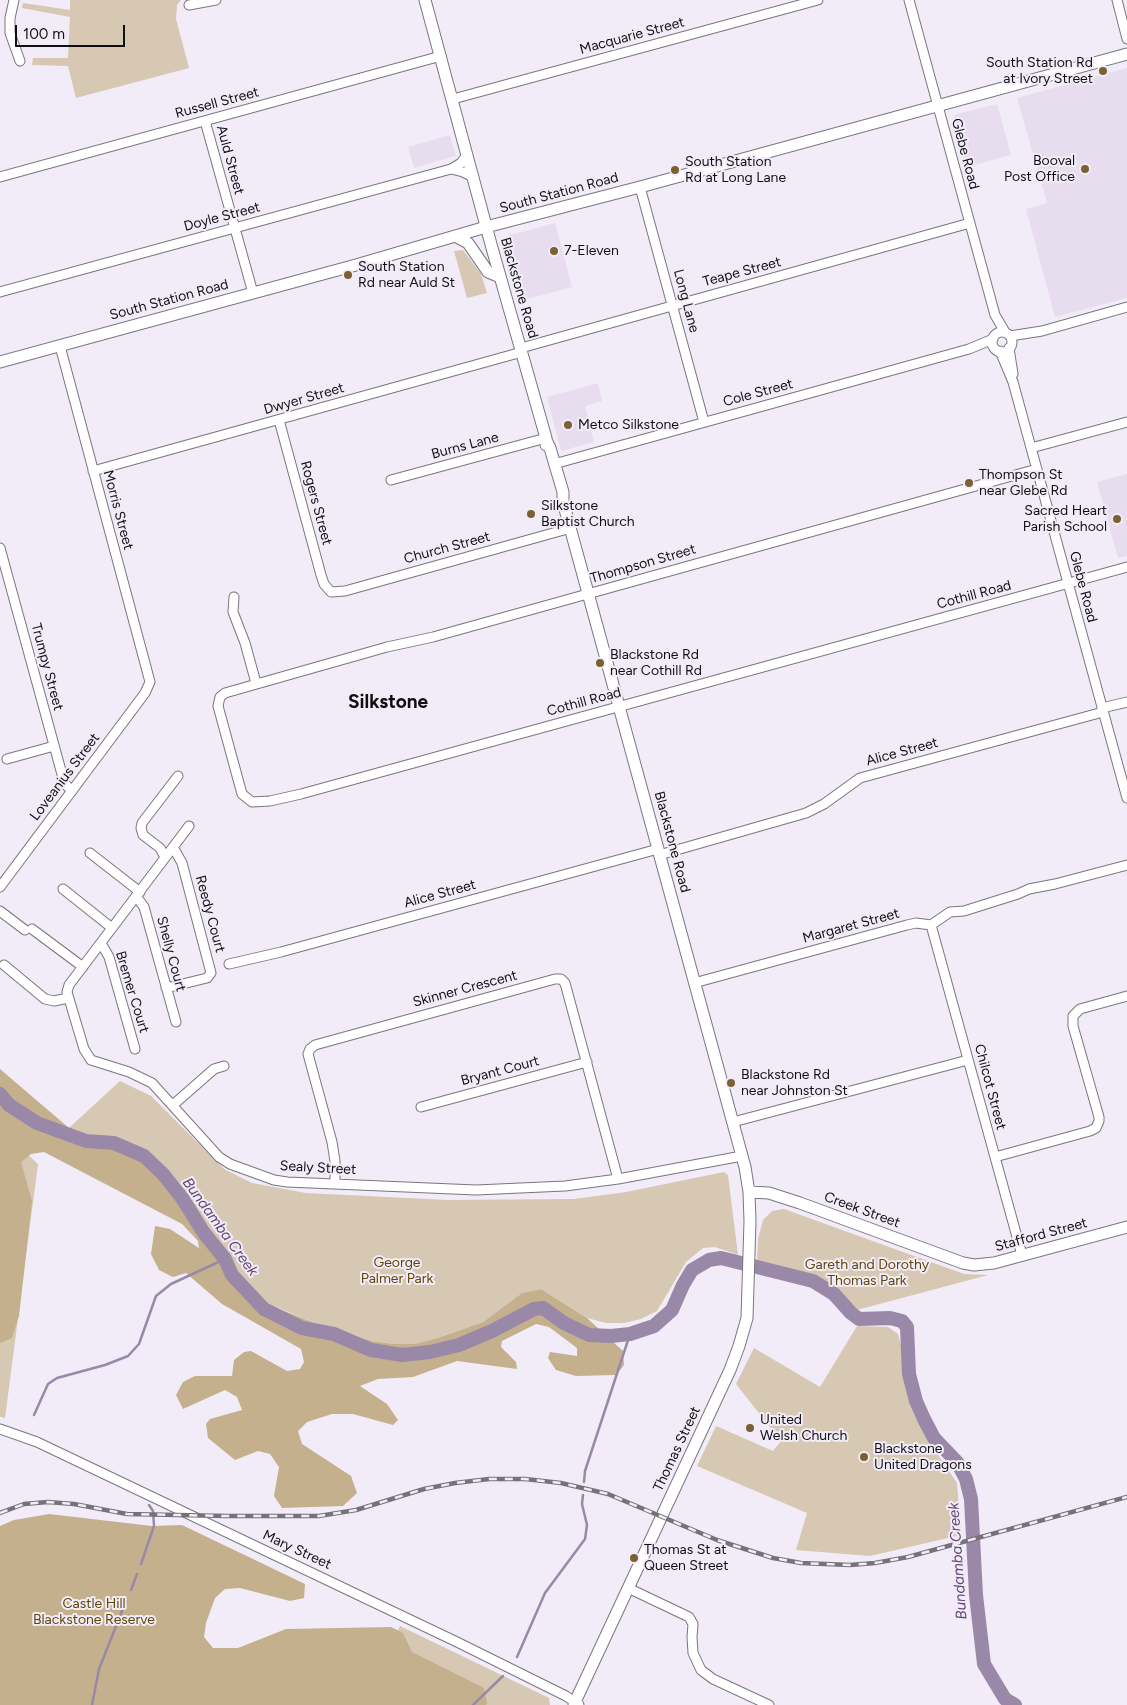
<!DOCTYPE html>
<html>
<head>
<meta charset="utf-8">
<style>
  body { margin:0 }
  #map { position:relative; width:1127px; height:1705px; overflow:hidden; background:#f1ecf7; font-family:Figtree,sans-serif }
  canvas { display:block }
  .scale { position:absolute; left:15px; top:25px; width:110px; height:22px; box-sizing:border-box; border:2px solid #110f13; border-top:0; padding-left:6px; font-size:15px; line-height:18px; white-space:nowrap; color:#110f13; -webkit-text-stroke:4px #f1ecf7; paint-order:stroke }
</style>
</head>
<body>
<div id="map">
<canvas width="1127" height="1705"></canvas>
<div class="scale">100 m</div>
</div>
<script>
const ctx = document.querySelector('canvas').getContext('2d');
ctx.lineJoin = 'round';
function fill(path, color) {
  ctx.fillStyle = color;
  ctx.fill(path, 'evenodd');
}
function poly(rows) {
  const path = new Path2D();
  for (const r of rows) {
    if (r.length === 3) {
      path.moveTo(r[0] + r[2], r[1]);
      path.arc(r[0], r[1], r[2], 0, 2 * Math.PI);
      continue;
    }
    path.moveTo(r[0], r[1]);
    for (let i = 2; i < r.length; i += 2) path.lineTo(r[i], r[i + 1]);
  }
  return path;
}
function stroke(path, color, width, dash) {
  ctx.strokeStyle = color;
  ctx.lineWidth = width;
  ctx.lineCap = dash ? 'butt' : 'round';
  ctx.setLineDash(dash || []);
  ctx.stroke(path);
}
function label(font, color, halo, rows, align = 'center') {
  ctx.font = font + ' Figtree,sans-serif';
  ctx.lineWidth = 4;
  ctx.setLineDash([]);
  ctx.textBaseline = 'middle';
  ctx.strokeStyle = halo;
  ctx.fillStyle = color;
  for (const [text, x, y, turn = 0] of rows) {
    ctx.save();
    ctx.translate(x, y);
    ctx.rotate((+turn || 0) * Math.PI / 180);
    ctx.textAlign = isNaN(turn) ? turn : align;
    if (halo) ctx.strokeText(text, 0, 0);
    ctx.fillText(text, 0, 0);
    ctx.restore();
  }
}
fill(poly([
  [1127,68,1127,298,1055,317,1026,209,1047,203,1017,98],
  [997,104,1011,155,966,167,952,119,956,114],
  [450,135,456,156,414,168,408,147],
  [555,223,572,287,520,301,504,240,507,236],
  [598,383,602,401,585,406,594,442,561,451,547,397],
  [1127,474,1127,556,1118,558,1097,482]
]), '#e7ddef');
fill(poly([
  [70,0,181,0,177,5,176,19,189,68,76,98,68,66,32,65,33,58,68,58,70,17,22,8,23,3,70,10],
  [463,250,481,274,487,293,467,298,454,251],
  [120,1081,151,1096,224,1169,252,1183,306,1193,448,1200,574,1199,626,1192,724,1172,728,1175,738,1255,715,1247,703,1248,686,1262,657,1311,641,1319,624,1323,606,1323,587,1318,541,1289,522,1293,483,1322,438,1338,414,1344,393,1344,372,1341,320,1325,269,1304,225,1259,186,1193,109,1137,88,1135,69,1128],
  [0,1129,38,1164,5,1418,0,1417],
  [784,1209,964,1274,988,1275,857,1310,837,1290,812,1275,757,1262,758,1239,763,1220,772,1211],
  [857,1326,888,1327,898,1334,902,1348,904,1381,915,1416,929,1442,957,1483,961,1535,870,1556,796,1550,807,1513,697,1466,716,1426,773,1451,781,1441,736,1384,754,1348,820,1387],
  [400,1626,549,1698,550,1705,419,1705,383,1664]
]), '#d6c8b2');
fill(poly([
  [0,1069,69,1128,88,1135,109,1136,147,1151,186,1193,225,1259,269,1305,320,1325,372,1341,393,1344,414,1344,438,1338,483,1322,522,1293,541,1289,587,1318,623,1351,624,1365,616,1375,576,1376,556,1370,548,1358,550,1352,577,1356,577,1348,549,1327,536,1324,502,1341,501,1347,516,1362,517,1369,457,1361,413,1377,378,1379,360,1386,387,1404,398,1420,393,1425,353,1414,332,1414,307,1422,298,1431,302,1444,351,1476,357,1493,343,1506,282,1508,274,1496,279,1467,270,1454,258,1451,235,1460,208,1438,206,1424,210,1419,242,1410,237,1397,225,1390,183,1409,176,1395,183,1382,195,1376,232,1376,234,1360,244,1352,251,1351,287,1371,300,1369,304,1362,301,1349,222,1304,186,1273,173,1277,159,1270,151,1254,155,1226,170,1229,199,1248,198,1241,182,1224,44,1152,31,1154,21,1162,32,1201,19,1316,12,1338,0,1343],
  [49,1514,152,1526,182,1525,305,1584,304,1598,290,1601,240,1588,225,1589,215,1598,206,1623,204,1637,213,1648,238,1648,286,1629,391,1627,403,1633,412,1652,484,1688,487,1703,486,1705,0,1705,0,1526,14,1520]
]), '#c5b08d');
stroke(poly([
  [34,1415,48,1384,57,1378,105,1365,128,1356,139,1344,156,1296,171,1284,225,1259],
  [584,1482,585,1471,630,1334],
  [141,1564,154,1526,153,1511,149,1505],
  [131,1590,137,1574],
  [517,1657,545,1593,585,1539,587,1525,582,1504,583,1495],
  [92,1705,99,1669,126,1601],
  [473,1705,503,1676]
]), '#9a88a9', 2.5);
stroke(poly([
  [0,1094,9,1105,37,1123,86,1141,114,1143,144,1156,163,1174,182,1198,204,1233,225,1259,232,1275,264,1309,302,1328,334,1334,371,1350,402,1355,430,1352,459,1345,492,1331,534,1309,543,1308,564,1323,589,1335,611,1336,630,1334,654,1326,672,1310,683,1285,692,1270,709,1260,721,1258,813,1281,834,1294,851,1313,859,1319,890,1318,902,1321,907,1327,909,1374,916,1401,924,1419,934,1438,957,1462,966,1479,971,1499,976,1595,984,1664,1005,1699,1015,1705]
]), '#9a88a9', 14);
const minor = poly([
  [14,0,10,18,10,33,20,61],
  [909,0,995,315,1005,332],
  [1117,0,1127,39],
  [189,5,216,0],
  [453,99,818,0],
  [205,121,253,293],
  [451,169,463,172,473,177],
  [0,177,441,56],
  [640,187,704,422],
  [0,292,451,169,461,163,467,155],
  [1002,342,10],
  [1010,336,1042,331,1127,307],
  [521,348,970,223],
  [1009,348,1013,374],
  [1000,351,1013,382,1127,798],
  [279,420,321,575,324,584,331,592,345,591,571,528],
  [1031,448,1127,422],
  [554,464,969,349,993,339],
  [1037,469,433,637,387,647,225,693,220,697,218,706,242,794,252,802,270,801,301,794,1127,567],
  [93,471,522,352],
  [391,480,546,438],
  [0,548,63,778,65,784,72,791],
  [234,597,233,612,245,643,256,683],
  [1102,708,1127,702],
  [7,759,54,746],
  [189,826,69,985,67,992,84,1049,91,1060,129,1072,152,1083,219,1157,230,1164,274,1180,287,1182,476,1190,565,1186,618,1179,742,1156],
  [90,853,140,892],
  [659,855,806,813,824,804,860,778,1103,712],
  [165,857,160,848,143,835,141,828,142,823,178,776],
  [0,887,145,693,150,682,60,346],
  [63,889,112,928],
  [136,896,144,907,176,1022],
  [0,911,25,930],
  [931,925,1022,1255],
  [32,929,83,967],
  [101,943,109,957,135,1049],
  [229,964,281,952,658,849],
  [4,965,45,999,54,1001,68,998],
  [694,983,907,925,916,923,931,925,950,912,964,911,1018,894,1029,889,1055,884,1127,865],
  [166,988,207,978,211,973,182,863,173,847],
  [173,1105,214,1069,224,1066],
  [421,1107,587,1062],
  [733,1122,968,1060],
  [995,1157,1090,1131,1096,1128,1099,1121,1099,1117,1073,1026,1073,1016,1080,1009,1127,996],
  [335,1183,335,1161,332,1142,308,1054,310,1049,315,1045,555,979,561,979,565,983,618,1179],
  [0,1429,37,1442,457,1642,566,1696,575,1702,573,1705],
  [628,1588,689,1617,693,1624,692,1637,693,1653,701,1670,713,1679,769,1705]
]);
const major = poly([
  [425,0,492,248,546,438,546,445],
  [455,236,468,243,488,272,500,277],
  [0,362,356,265,486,227,640,187,1127,54],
  [546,440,550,448,563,492,563,502,588,593,745,1167,749,1192,750,1221,747,1318,739,1346,730,1370,575,1702,578,1705],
  [749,1192,769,1193,800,1203,963,1263,974,1265,994,1263,1127,1227]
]);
stroke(minor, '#7a757f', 11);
stroke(major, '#7a757f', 13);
stroke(minor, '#fff', 9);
stroke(major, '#fff', 11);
const rail = poly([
  [0,1513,24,1504,48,1502,74,1504,127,1514,227,1516,319,1516,356,1510,424,1489,455,1483,489,1479,525,1479,561,1483,608,1494,717,1540,773,1558,801,1563,850,1565,875,1563,908,1557,1127,1497]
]);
stroke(rail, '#767279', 4.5);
stroke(rail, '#f1ecf7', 2.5, [8]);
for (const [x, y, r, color] of [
  [1103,71,5,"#7a6032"],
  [1085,169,5,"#7a6032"],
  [675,170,5,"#7a6032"],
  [554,251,5,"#7a6032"],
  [348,275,5,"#7a6032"],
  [568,425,5,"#7a6032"],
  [969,483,5,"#7a6032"],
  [531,514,5,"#7a6032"],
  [1117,519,5,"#7a6032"],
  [600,663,5,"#7a6032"],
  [731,1083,5,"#7a6032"],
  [750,1428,5,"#7a6032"],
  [864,1457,5,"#7a6032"],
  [634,1558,5,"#7a6032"]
]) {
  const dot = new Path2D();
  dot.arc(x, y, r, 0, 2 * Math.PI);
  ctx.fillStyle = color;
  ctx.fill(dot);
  stroke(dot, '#f1ecf7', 2);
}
label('14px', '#110f13', '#f1ecf7', [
  ["Macquarie Street",632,36,-15],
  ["Russell Street",217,103,-15],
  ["Glebe Road",965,154,75],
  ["Auld Street",230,160,75],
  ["South Station Road",559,193,-15],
  ["Doyle Street",222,217,-15],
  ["Teape Street",742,272,-15],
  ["Blackstone Road",519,288,74],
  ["South Station Road",169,300,-15],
  ["Long Lane",686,301,75],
  ["Cole Street",758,393,-15],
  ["Dwyer Street",304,399,-16],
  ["Burns Lane",465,446,-15],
  ["Rogers Street",316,503,75],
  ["Morris Street",118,510,75],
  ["Church Street",447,548,-15],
  ["Thompson Street",643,564,-16],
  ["Glebe Road",1083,587,75],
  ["Cothill Road",974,595,-15],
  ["Trumpy Street",47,667,75],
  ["Cothill Road",584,702,-15],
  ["Alice Street",902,752,-15],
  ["Loveanius Street",65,777,-53],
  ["Blackstone Road",672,842,75],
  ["Alice Street",440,894,-15],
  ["Reedy Court",210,914,75],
  ["Margaret Street",851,926,-15],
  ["Shelly Court",171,954,75],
  ["Skinner Crescent",465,989,-15],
  ["Bremer Court",132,992,73],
  ["Bryant Court",500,1071,-15],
  ["Chilcot Street",990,1087,75],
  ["Sealy Street",318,1168,3],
  ["Creek Street",862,1210,20],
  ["Stafford Street",1041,1235,-15],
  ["Thomas Street",677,1449,-65],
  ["Mary Street",297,1550,25]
]);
label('14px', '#110f13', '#f1ecf7', [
  ["South Station Rd",1093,63,"right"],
  ["at Ivory Street",1093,79,"right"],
  ["Booval",1075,161,"right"],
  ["Post Office",1075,177,"right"],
  ["South Station",685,162],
  ["Rd at Long Lane",685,178],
  ["7-Eleven",564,251],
  ["South Station",358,267],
  ["Rd near Auld St",358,283],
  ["Metco Silkstone",578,425],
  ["Thompson St",979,475],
  ["near Glebe Rd",979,491],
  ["Silkstone",541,506],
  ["Baptist Church",541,522],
  ["Sacred Heart",1107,511,"right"],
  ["Parish School",1107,527,"right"],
  ["Blackstone Rd",610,655],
  ["near Cothill Rd",610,671],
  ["Blackstone Rd",741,1075],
  ["near Johnston St",741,1091],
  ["United",760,1420],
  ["Welsh Church",760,1436],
  ["Blackstone",874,1449],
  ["United Dragons",874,1465],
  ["Thomas St at",644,1550],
  ["Queen Street",644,1566]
], 'left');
label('14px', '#624505', '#f1ecf7', [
  ["George",397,1263],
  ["Palmer Park",397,1279],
  ["Gareth and Dorothy",867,1265],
  ["Thomas Park",867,1281],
  ["Castle Hill",94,1604],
  ["Blackstone Reserve",94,1620]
]);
label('italic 15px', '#614676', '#f1ecf7', [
  ["Bundamba Creek",220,1227,54],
  ["Bundamba Creek",958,1561,-94]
]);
label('bold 19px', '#110f13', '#f1ecf7', [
  ["Silkstone",388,702]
]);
</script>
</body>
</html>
